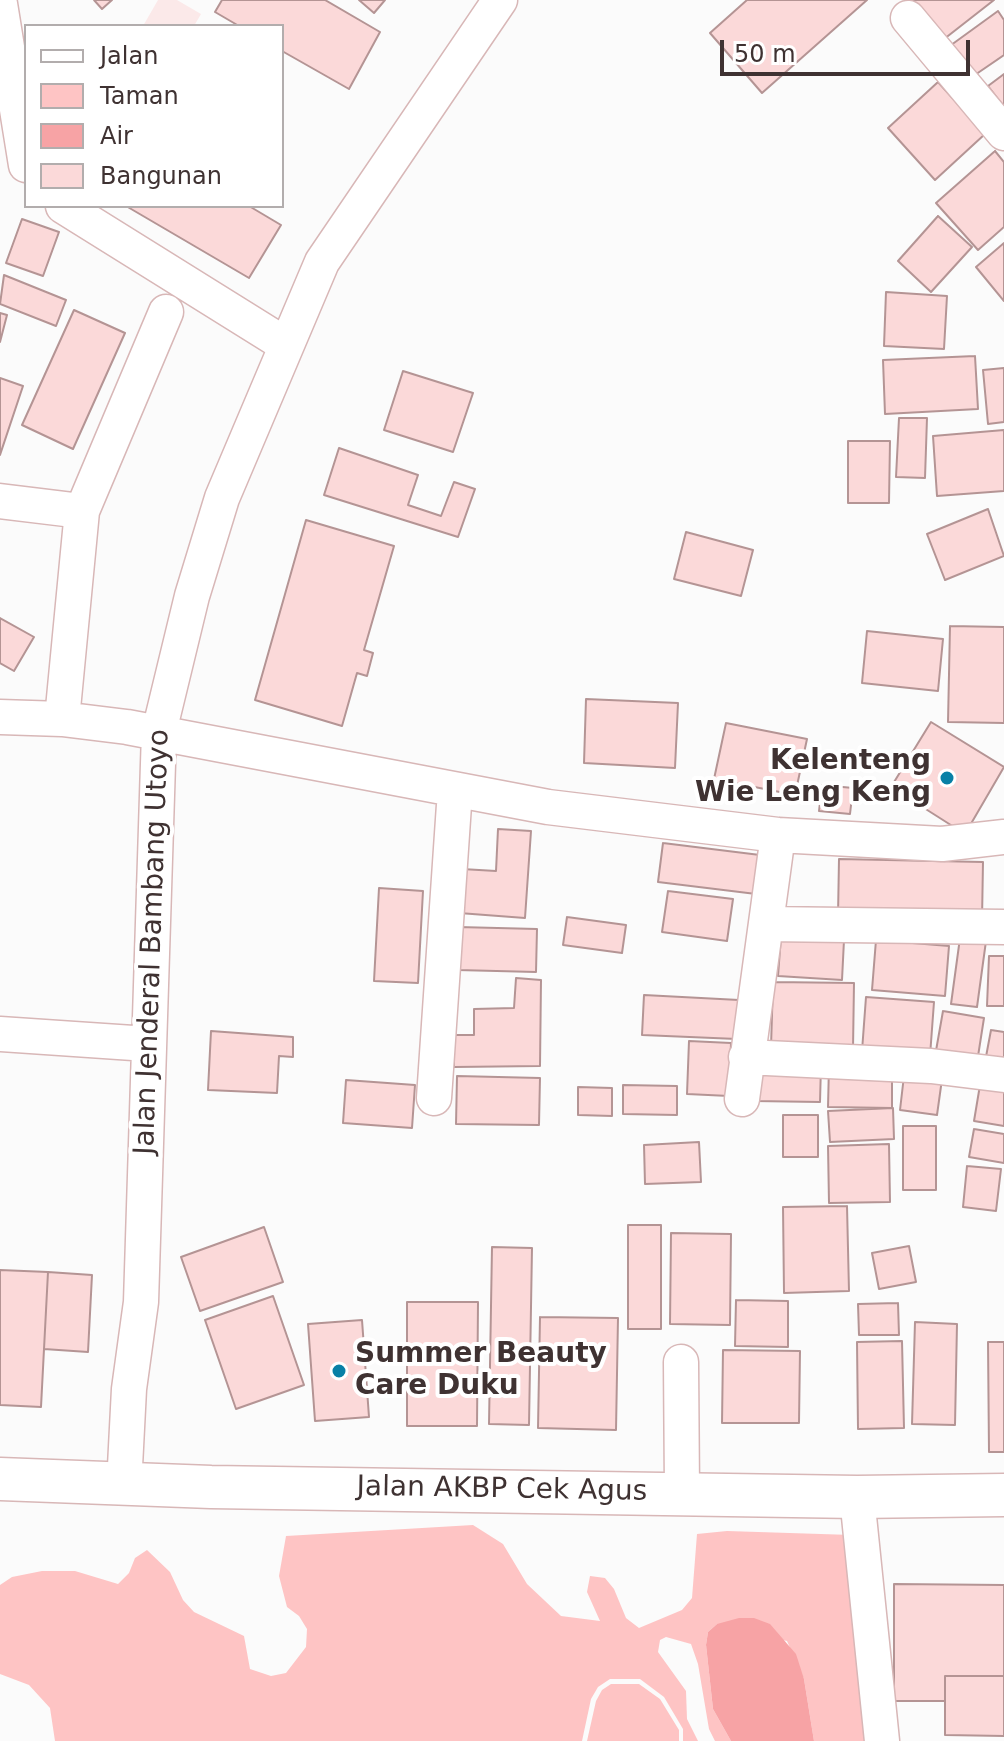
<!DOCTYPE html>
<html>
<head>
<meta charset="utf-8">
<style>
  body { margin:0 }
  #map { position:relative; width:1004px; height:1741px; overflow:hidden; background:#fbfbfb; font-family:"DejaVu Sans",sans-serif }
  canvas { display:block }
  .legend { position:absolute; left:24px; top:24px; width:260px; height:184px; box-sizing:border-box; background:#fff; border:2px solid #b2adad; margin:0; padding:10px 14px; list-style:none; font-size:24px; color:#3f3232 }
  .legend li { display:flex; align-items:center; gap:16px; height:40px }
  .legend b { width:40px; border:2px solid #b2adad }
  .scale { position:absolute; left:720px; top:40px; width:250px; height:36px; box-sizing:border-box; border:4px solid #3f3232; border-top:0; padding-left:10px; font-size:24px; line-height:28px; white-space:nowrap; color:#3f3232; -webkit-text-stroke:6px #fff; paint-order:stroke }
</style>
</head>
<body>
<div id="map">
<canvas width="1004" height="1741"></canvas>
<ul class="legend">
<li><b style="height:10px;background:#fff"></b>Jalan</li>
<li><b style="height:22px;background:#fec4c4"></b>Taman</li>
<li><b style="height:22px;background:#f7a3a5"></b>Air</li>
<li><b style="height:22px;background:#fbd9d9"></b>Bangunan</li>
</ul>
<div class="scale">50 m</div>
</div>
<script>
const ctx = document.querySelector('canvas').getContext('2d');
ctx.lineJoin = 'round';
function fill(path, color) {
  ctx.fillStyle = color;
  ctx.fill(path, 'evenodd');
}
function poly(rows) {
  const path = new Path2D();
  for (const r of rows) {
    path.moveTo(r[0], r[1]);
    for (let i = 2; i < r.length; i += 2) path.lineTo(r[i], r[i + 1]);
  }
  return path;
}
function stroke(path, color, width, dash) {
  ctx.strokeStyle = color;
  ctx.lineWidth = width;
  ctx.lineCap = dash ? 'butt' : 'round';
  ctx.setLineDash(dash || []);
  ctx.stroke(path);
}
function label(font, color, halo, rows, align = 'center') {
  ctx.font = font + ' "DejaVu Sans",sans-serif';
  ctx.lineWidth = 8;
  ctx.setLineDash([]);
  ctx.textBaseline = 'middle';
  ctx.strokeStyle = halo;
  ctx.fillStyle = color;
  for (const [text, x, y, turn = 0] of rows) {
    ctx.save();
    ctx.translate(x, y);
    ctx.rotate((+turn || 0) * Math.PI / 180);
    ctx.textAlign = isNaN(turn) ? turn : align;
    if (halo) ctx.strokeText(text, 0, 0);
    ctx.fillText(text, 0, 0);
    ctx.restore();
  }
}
fill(poly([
  [158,0,177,0,201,14,194,26,143,26]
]), '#fbe9e9');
fill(poly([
  [473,1525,503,1544,527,1584,561,1616,600,1621,587,1592,590,1576,605,1578,614,1589,626,1618,639,1628,682,1610,692,1598,697,1534,727,1531,852,1535,871,1741,814,1741,804,1679,787,1641,717,1624,708,1632,706,1645,713,1709,731,1741,715,1741,709,1729,698,1664,691,1644,666,1637,660,1640,658,1652,686,1691,687,1719,698,1741,683,1741,683,1729,664,1697,640,1679,610,1679,598,1687,591,1699,582,1741,55,1741,50,1708,29,1685,0,1674,0,1585,12,1577,42,1571,75,1571,118,1584,129,1573,135,1558,147,1550,170,1572,183,1600,194,1612,244,1636,250,1669,271,1676,286,1673,306,1647,307,1629,299,1616,287,1607,279,1576,286,1536],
  [611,1684,639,1684,660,1699,679,1730,679,1741,587,1741,596,1701,602,1690]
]), '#fec4c4');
fill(poly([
  [739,1618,754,1618,770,1624,796,1654,804,1679,814,1741,731,1741,713,1709,706,1645,708,1632,717,1624]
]), '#f7a3a5');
const building = poly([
  [94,0,112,0,102,9,94,0],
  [222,0,325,0,380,32,349,89,282,51,282,26,239,26,215,12,222,0],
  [359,0,385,0,374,13,359,0],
  [747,0,867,0,762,93,710,33,747,0],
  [911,0,994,0,939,43,908,2,911,0],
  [998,11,1004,20,1004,55,969,79,947,48,998,11],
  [1004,74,1004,107,988,86,1004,74],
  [938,82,985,134,935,180,888,128,938,82],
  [995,151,1004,162,1004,227,978,250,936,203,995,151],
  [126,206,249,206,281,225,249,278,126,206],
  [938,216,972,247,931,292,898,261,938,216],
  [22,219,59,232,43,276,6,263,22,219],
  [1004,243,1004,301,976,267,1004,243],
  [4,275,66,300,56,326,0,304,4,275],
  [886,292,947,296,944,349,884,346,886,292],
  [74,310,125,333,73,449,22,425,74,310],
  [0,313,7,315,0,342,0,313],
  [975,356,978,409,885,414,883,360,975,356],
  [1004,368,1004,422,988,424,983,370,1004,368],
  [403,371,473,393,453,452,384,430,403,371],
  [0,378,23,386,0,455,0,378],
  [899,418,927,418,925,478,896,477,899,418],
  [1004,430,1004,491,937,496,933,436,1004,430],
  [848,441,890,441,889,503,848,503,848,441],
  [339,448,418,475,408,505,441,516,454,482,475,489,458,537,324,495,339,448],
  [988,509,1004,556,945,580,927,534,988,509],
  [306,520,394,546,364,650,373,653,367,676,357,673,342,726,255,700,306,520],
  [686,532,753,550,741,596,674,579,686,532],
  [0,618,34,637,14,671,0,663,0,618],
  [950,626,1004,627,1004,723,948,722,950,626],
  [867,631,943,639,938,691,862,683,867,631],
  [586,699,678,703,675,768,584,763,586,699],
  [931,722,1004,767,965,834,891,787,931,722],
  [726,723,807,739,795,795,714,779,726,723],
  [822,785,853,788,850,814,819,811,822,785],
  [498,829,531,831,525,918,459,913,462,869,496,871,498,829],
  [663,843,760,855,756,894,658,882,663,843],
  [839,859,983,862,982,920,838,916,839,859],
  [379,888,423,891,418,983,374,981,379,888],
  [668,891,733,899,727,941,662,932,668,891],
  [567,917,626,925,622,953,563,945,567,917],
  [458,927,537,929,536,972,457,970,458,927],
  [781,936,844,940,842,980,778,976,781,936],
  [960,938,986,941,977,1007,951,1004,960,938],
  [876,940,949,946,945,996,872,990,876,940],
  [989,956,1004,956,1004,1006,987,1006,989,956],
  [516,978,541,980,540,1066,454,1067,454,1035,474,1035,474,1009,514,1008,516,978],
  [773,982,854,983,853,1049,771,1047,773,982],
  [644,995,739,1000,737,1039,642,1035,644,995],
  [866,997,934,1002,930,1056,862,1051,866,997],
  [943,1011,984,1018,976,1069,934,1062,943,1011],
  [991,1030,1004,1032,1004,1065,985,1062,991,1030],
  [211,1031,293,1037,293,1057,279,1056,277,1093,208,1090,211,1031],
  [689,1041,731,1043,729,1096,687,1094,689,1041],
  [755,1064,821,1065,820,1102,754,1101,755,1064],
  [829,1065,892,1067,892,1108,828,1107,829,1065],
  [905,1067,943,1072,937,1115,900,1110,905,1067],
  [457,1076,540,1078,539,1125,456,1124,457,1076],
  [981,1079,1004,1083,1004,1126,974,1121,981,1079],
  [346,1080,415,1085,412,1128,343,1123,346,1080],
  [623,1085,677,1086,677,1115,623,1114,623,1085],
  [578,1087,612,1088,612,1116,578,1115,578,1087],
  [893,1108,894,1139,830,1142,828,1111,893,1108],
  [783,1115,818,1115,818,1157,783,1157,783,1115],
  [903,1126,936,1126,936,1190,903,1190,903,1126],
  [974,1129,1004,1134,1004,1163,969,1157,974,1129],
  [699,1142,701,1182,645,1184,644,1145,699,1142],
  [889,1144,890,1202,829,1203,828,1146,889,1144],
  [967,1166,1001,1169,996,1211,963,1207,967,1166],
  [847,1206,849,1291,784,1293,783,1207,847,1206],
  [628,1225,661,1225,661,1329,628,1329,628,1225],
  [264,1227,283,1282,200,1311,181,1257,264,1227],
  [671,1233,731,1234,730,1325,670,1324,671,1233],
  [909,1246,916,1282,879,1289,872,1253,909,1246],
  [492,1247,532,1248,529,1425,489,1424,492,1247],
  [0,1270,48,1272,41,1407,0,1405,0,1270],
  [48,1272,92,1275,88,1352,44,1349,48,1272],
  [273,1296,304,1385,236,1409,205,1320,273,1296],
  [736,1300,788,1301,788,1347,735,1346,736,1300],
  [407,1302,478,1302,477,1426,407,1426,407,1302],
  [898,1303,899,1335,859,1335,858,1304,898,1303],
  [540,1317,618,1318,616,1430,538,1428,540,1317],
  [362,1320,369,1417,315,1421,308,1324,362,1320],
  [915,1322,957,1324,955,1425,912,1424,915,1322],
  [902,1341,904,1428,858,1429,857,1342,902,1341],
  [988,1342,1004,1342,1004,1452,989,1452,988,1342],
  [723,1350,800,1351,799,1423,722,1423,723,1350],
  [894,1584,1004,1585,1004,1676,945,1676,945,1701,894,1701,894,1584],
  [945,1676,1004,1676,1004,1736,945,1735,945,1676]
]);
fill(building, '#fbd9d9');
stroke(building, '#b49494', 2);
const minor = poly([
  [0,4,26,165],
  [908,18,1004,133],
  [63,206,286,345],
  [0,501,82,511],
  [0,717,62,719,127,727,548,807,778,835,942,844,1004,837],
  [62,719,82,511,166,312],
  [766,924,1004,927],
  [0,1034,148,1044],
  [746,1057,931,1066,1004,1075],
  [434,1098,455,790],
  [742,1099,778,835],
  [681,1362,682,1492],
  [124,1486,129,1389,141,1302,159,732,192,596,222,498,322,262,500,0],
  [857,1497,882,1741]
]);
const major = poly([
  [0,1479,211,1487,857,1497,1004,1495]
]);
stroke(minor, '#d8b7b7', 37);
stroke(major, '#d8b7b7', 45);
stroke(minor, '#fff', 34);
stroke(major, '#fff', 42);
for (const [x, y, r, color] of [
  [947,778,8,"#0880a6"],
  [339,1371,8,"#0880a6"]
]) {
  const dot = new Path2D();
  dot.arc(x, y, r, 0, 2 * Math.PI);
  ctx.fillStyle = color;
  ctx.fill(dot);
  stroke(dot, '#fff', 3);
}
label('bold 28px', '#3f3232', '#fff', [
  ["Kelenteng",931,762],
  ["Wie Leng Keng",931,794],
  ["Summer Beauty",355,1355,"left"],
  ["Care Duku",355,1387,"left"]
], 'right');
label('28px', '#3f3232', '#fff', [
  ["Jalan Jenderal Bambang Utoyo",153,942,-88],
  ["Jalan AKBP Cek Agus",502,1490,1]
]);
</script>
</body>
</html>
